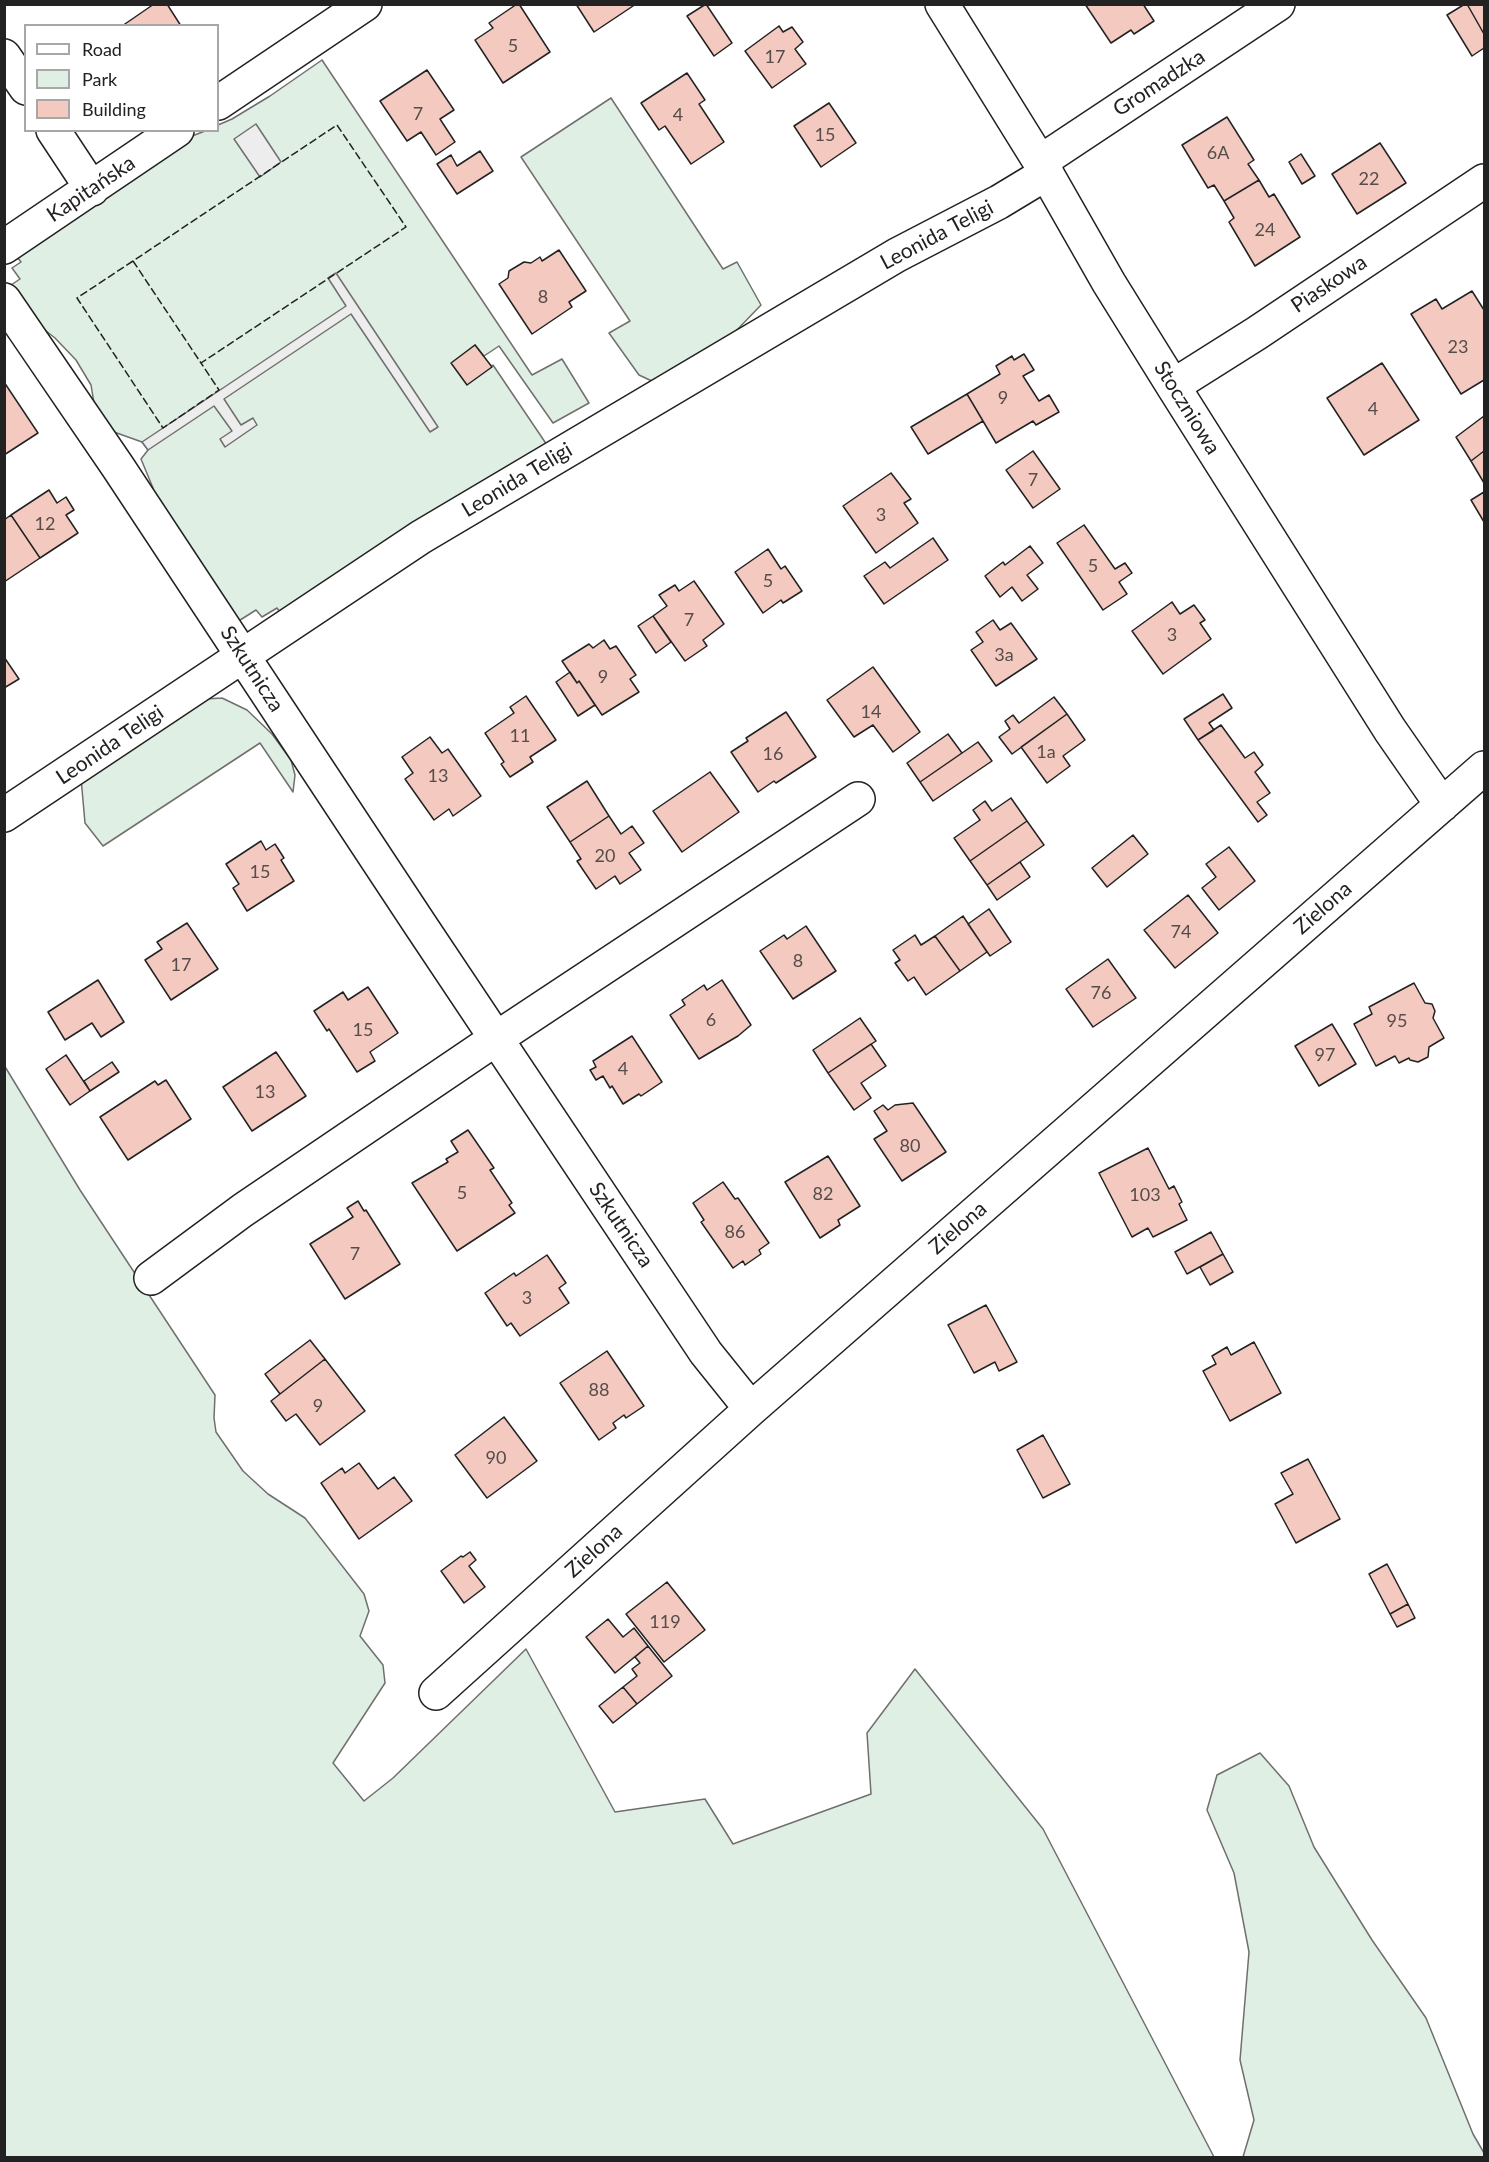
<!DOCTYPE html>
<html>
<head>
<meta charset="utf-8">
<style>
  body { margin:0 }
  #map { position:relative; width:1489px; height:2162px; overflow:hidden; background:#fff; font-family:Lato,sans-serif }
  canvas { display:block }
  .frame { position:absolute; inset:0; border:6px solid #222; pointer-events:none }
  .legend { position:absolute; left:24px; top:24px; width:195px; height:108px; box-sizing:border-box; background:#fff; border:2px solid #a7a7a7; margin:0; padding:8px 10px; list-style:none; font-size:18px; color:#222 }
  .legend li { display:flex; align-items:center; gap:12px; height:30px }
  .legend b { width:30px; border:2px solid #a7a7a7 }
</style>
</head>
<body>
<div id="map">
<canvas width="1489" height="2162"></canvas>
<div class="frame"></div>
<ul class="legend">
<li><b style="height:8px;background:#fff"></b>Road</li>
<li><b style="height:16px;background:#e0efe3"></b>Park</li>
<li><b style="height:16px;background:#f3c9c0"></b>Building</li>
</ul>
</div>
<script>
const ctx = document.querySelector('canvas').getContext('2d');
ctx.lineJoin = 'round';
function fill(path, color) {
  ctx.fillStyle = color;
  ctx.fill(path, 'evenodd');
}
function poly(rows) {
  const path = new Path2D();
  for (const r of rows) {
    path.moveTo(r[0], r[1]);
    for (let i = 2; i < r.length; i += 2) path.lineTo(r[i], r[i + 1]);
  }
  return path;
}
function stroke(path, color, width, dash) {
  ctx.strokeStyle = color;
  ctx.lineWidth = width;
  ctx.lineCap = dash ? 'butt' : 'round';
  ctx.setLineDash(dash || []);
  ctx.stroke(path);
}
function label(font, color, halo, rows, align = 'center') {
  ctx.font = font + ' Lato,sans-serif';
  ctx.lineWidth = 4.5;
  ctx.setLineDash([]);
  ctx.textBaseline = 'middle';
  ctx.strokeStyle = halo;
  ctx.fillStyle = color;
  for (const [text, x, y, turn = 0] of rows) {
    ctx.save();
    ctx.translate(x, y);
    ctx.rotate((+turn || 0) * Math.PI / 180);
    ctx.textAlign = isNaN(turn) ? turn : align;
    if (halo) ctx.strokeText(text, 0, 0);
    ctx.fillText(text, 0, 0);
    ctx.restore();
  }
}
const green = poly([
  [322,60,532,375,562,359,589,403,553,423,499,346,484,356,475,345,452,363,467,384,493,365,547,445,282,615,277,608,262,617,256,610,237,622,153,497,153,488,141,459,148,450,142,442,114,432,95,409,91,385,76,360,55,338,37,324,11,285,20,279,12,268,21,262,15,254,187,138,205,131,218,130,218,125,232,119,270,96,322,60],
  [611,98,723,269,737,262,761,305,735,332,654,382,639,375,609,333,630,321,521,157,611,98],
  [222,698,247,710,272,734,291,760,295,775,293,792,260,743,103,846,85,823,81,778,205,699,222,698],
  [4,1065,80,1190,215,1395,214,1418,216,1432,243,1471,268,1494,305,1518,364,1594,369,1611,360,1636,383,1665,385,1683,333,1763,364,1801,393,1778,526,1649,615,1812,705,1799,733,1844,871,1794,867,1733,915,1669,1043,1829,1214,2157,5,2157,4,1065],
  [1260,1753,1289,1786,1314,1847,1372,1940,1426,2018,1473,2134,1484,2153,1484,2157,1243,2157,1254,2120,1240,2060,1249,1952,1234,1873,1207,1810,1217,1775,1260,1753]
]);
fill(green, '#e0efe3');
stroke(green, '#6f6f6f', 1.5);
const parking = poly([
  [256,124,281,162,260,177,234,139,256,124],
  [336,273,438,427,430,432,351,314,224,399,241,425,253,418,257,425,225,447,220,439,232,431,214,406,148,450,142,442,346,306,328,278,336,273]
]);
fill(parking, '#ededed');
stroke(parking, '#6f6f6f', 1.5);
const building = poly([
  [154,4,167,4,181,26,122,26,154,4],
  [517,4,519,4,550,52,503,83,475,40,493,28,489,23,517,4],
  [576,4,636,4,594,32,576,4],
  [706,4,732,43,714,56,687,16,706,4],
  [1085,4,1143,4,1154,21,1134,34,1131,30,1111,43,1085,4],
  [1465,4,1467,4,1484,34,1484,48,1472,56,1447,15,1465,4],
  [1467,4,1484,4,1484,34,1467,4],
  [779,26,783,32,792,27,803,42,795,49,806,64,772,88,745,51,779,26],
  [427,70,454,110,440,119,455,142,436,155,421,132,407,141,380,101,427,70],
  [687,73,705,100,699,104,724,142,691,164,665,126,659,130,641,103,687,73],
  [829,103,856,143,821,167,794,126,829,103],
  [1227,117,1254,160,1248,164,1259,180,1224,201,1214,185,1208,188,1182,145,1227,117],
  [1380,143,1406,183,1357,214,1332,174,1380,143],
  [480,151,493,171,457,194,437,164,451,155,457,166,480,151],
  [1301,154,1315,176,1302,184,1289,162,1301,154],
  [1259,180,1269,197,1274,194,1300,237,1255,266,1229,222,1234,218,1224,201,1259,180],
  [559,250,586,291,569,302,572,307,532,334,499,284,508,278,509,271,524,262,531,263,540,257,542,261,559,250],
  [1472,291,1484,310,1484,380,1461,394,1411,314,1436,299,1442,309,1472,291],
  [475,345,492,367,467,385,451,363,475,345],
  [1024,354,1034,370,1023,376,1039,401,1049,395,1059,412,1036,425,1033,421,996,443,967,394,1000,374,996,366,1012,356,1014,360,1024,354],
  [1382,363,1419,420,1364,455,1327,398,1382,363],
  [4,382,38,433,4,455,4,382],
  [967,394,983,421,928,454,911,427,967,394],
  [1484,416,1484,451,1471,461,1456,437,1484,416],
  [1033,451,1060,489,1033,508,1006,470,1033,451],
  [1484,451,1484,483,1471,461,1484,451],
  [891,473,911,499,904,503,918,523,876,553,843,506,891,473],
  [49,490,57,503,66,497,74,510,66,515,78,533,40,558,11,515,49,490],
  [1484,492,1484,522,1471,500,1484,492],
  [11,515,40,558,4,582,4,520,11,515],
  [1084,525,1115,569,1125,563,1132,573,1119,582,1127,594,1103,610,1057,543,1084,525],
  [933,538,948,560,884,604,864,576,885,562,890,568,933,538],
  [1030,546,1043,563,1027,575,1038,589,1022,601,1012,587,1000,597,985,576,1003,562,1005,565,1030,546],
  [768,549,781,569,785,566,802,591,783,603,781,600,763,613,735,572,768,549],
  [694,581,724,624,703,640,707,646,685,661,653,616,667,606,659,595,675,585,679,591,694,581],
  [1172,602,1180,614,1194,605,1205,620,1200,623,1211,639,1163,674,1132,631,1172,602],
  [653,616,671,642,656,653,638,626,653,616],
  [993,620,1000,630,1011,623,1037,659,996,686,971,650,983,642,976,632,993,620],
  [604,640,610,649,616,646,636,675,630,679,639,692,602,715,579,681,577,683,562,661,589,644,593,648,604,640],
  [4,657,19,679,4,688,4,657],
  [873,667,920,732,893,752,873,725,854,737,827,700,873,667],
  [570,672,577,683,579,681,595,705,578,716,556,682,570,672],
  [1223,694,1232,708,1209,723,1214,730,1198,740,1184,719,1223,694],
  [526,696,556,740,530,757,533,762,510,777,501,764,504,762,485,733,514,713,510,707,526,696],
  [1054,697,1067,714,1012,754,999,737,1010,729,1005,721,1013,715,1019,723,1054,697],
  [786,712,816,757,776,783,774,781,758,792,731,752,748,741,746,738,786,712],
  [1067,714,1085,740,1063,756,1070,766,1047,783,1021,747,1067,714],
  [1221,725,1245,758,1254,752,1263,765,1255,772,1270,793,1257,802,1267,815,1258,822,1198,740,1221,725],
  [948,734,962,753,920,782,907,763,948,734],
  [430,737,442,753,448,749,481,796,453,816,449,809,434,820,405,779,413,773,402,757,430,737],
  [978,742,992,761,933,801,920,782,978,742],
  [710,772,739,812,682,852,653,811,710,772],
  [587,781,609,816,570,842,547,807,587,781],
  [1011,798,1027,821,970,861,954,838,980,820,973,810,985,801,992,811,1011,798],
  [609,816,621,834,632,826,644,843,629,853,641,870,620,884,615,876,596,889,577,861,581,859,570,842,609,816],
  [1027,821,1044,845,987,885,970,861,1027,821],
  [1133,835,1148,854,1107,887,1092,868,1133,835],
  [261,841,266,850,275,844,284,858,281,860,294,881,247,911,233,888,239,884,226,864,261,841],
  [1229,847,1255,881,1219,910,1202,888,1216,877,1206,864,1229,847],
  [1020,862,1030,877,997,900,987,885,1020,862],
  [1188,895,1218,933,1175,968,1144,930,1188,895],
  [989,909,1011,942,990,956,968,924,989,909],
  [963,916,987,952,960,971,935,936,963,916],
  [187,923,218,969,171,1000,145,960,162,949,157,942,187,923],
  [806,926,836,971,793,999,760,951,784,935,787,939,806,926],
  [915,935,921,945,935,936,960,971,926,995,914,977,908,981,895,963,900,960,893,950,915,935],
  [1108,959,1136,998,1093,1027,1066,989,1108,959],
  [98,980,124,1022,101,1037,92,1023,65,1040,48,1012,98,980],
  [722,980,751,1025,738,1036,699,1059,670,1015,685,1005,682,1000,704,985,707,990,722,980],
  [1414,983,1425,1003,1432,1004,1435,1011,1433,1018,1444,1038,1429,1047,1428,1057,1418,1062,1410,1060,1409,1058,1399,1063,1395,1056,1376,1066,1354,1024,1372,1014,1369,1007,1414,983],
  [368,987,398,1033,370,1052,375,1061,357,1072,329,1029,327,1031,314,1011,343,992,348,1000,368,987],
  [860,1018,876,1041,828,1073,813,1050,860,1018],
  [1332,1024,1356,1064,1319,1086,1295,1046,1332,1024],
  [632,1036,662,1082,641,1096,639,1094,623,1104,612,1086,610,1088,603,1076,596,1080,590,1070,596,1067,593,1061,632,1036],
  [871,1044,886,1066,861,1083,871,1098,854,1110,828,1073,871,1044],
  [276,1052,306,1096,252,1131,223,1087,276,1052],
  [66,1055,90,1091,70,1105,46,1069,66,1055],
  [112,1062,119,1072,90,1091,84,1081,112,1062],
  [166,1080,191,1119,128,1160,100,1117,155,1081,158,1085,166,1080],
  [913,1103,946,1152,902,1181,874,1139,887,1131,874,1111,883,1105,888,1110,895,1105,913,1103],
  [468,1130,494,1168,490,1170,512,1203,509,1205,515,1213,457,1251,412,1183,448,1162,446,1159,458,1152,451,1141,468,1130],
  [1148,1148,1169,1189,1174,1186,1182,1202,1179,1204,1187,1220,1153,1237,1148,1228,1132,1237,1099,1173,1148,1148],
  [828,1156,860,1206,838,1220,840,1225,820,1238,785,1182,828,1156],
  [723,1182,735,1199,738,1198,769,1243,759,1250,761,1254,745,1265,743,1261,733,1268,701,1222,704,1220,693,1203,723,1182],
  [358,1201,364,1211,366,1210,400,1264,345,1299,310,1244,353,1217,347,1208,358,1201],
  [1211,1232,1223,1254,1187,1274,1175,1252,1211,1232],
  [1223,1254,1233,1272,1210,1285,1200,1267,1223,1254],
  [547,1255,566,1283,559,1288,569,1303,520,1336,511,1323,507,1326,485,1293,514,1273,516,1276,547,1255],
  [986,1305,1017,1362,999,1371,995,1362,974,1373,948,1325,986,1305],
  [310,1340,325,1359,280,1394,265,1374,310,1340],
  [1254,1342,1281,1393,1230,1421,1203,1371,1216,1364,1212,1356,1227,1347,1231,1355,1254,1342],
  [607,1351,644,1406,626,1418,624,1415,613,1423,616,1428,599,1440,560,1383,607,1351],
  [325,1359,365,1411,320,1445,296,1414,286,1421,271,1401,325,1359],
  [504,1417,537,1461,487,1498,455,1455,504,1417],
  [1043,1435,1070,1484,1043,1498,1017,1450,1043,1435],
  [1308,1459,1340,1519,1296,1543,1275,1504,1293,1494,1281,1473,1308,1459],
  [359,1463,378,1489,394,1477,412,1501,359,1539,321,1483,342,1468,345,1473,359,1463],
  [470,1552,476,1560,469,1566,485,1587,464,1603,441,1571,461,1556,463,1557,470,1552],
  [1387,1564,1408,1604,1390,1614,1369,1574,1387,1564],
  [667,1582,705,1630,664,1662,626,1614,667,1582],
  [1408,1604,1415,1618,1397,1627,1390,1614,1408,1604],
  [608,1619,623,1637,634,1628,648,1646,615,1673,586,1637,608,1619],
  [648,1646,672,1676,637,1704,623,1687,637,1676,632,1669,640,1663,635,1657,648,1646],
  [623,1687,637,1704,613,1723,599,1706,623,1687]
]);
fill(building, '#f3c9c0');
stroke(building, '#222', 1.5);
const street = poly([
  [942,4,1040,162,1109,283,1173,386,1390,730,1442,805],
  [4,56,26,88],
  [218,103,365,4],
  [53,130,92,189],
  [1040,162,1278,4],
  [4,247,177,130],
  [4,300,118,467,419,923,706,1353,751,1409],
  [1173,386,1257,333,1484,181],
  [4,815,421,537,897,255,999,202,1047,173],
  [151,1278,243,1210,497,1038,858,799],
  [436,1693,751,1409,1484,768]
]);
stroke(street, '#222', 36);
stroke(street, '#fff', 33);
stroke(poly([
  [337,125,406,227,201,363,133,261,337,125],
  [133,261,77,298,163,428,219,390,201,363]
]), '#222', 1.5, [8, 3]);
label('18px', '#564c4a', null, [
  ["5",513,46],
  ["17",775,57],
  ["7",418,114],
  ["4",678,115],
  ["15",825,135],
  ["6A",1218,153],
  ["22",1369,179],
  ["24",1265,230],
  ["8",543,297],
  ["23",1458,347],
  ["9",1003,398],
  ["4",1373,409],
  ["7",1033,480],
  ["3",881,515],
  ["12",45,524],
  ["5",1093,566],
  ["5",768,581],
  ["7",689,620],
  ["3",1172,635],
  ["3a",1004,655],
  ["9",603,677],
  ["14",871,712],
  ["11",520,736],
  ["1a",1046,752],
  ["16",773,754],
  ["13",438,776],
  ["20",605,856],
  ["15",260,872],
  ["74",1181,932],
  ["8",798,961],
  ["17",181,965],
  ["76",1101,993],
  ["6",711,1020],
  ["95",1397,1021],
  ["15",363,1030],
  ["97",1325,1055],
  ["4",623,1069],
  ["13",265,1092],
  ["80",910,1146],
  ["5",462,1193],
  ["82",823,1194],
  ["103",1145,1195],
  ["86",735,1232],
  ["7",355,1254],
  ["3",527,1298],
  ["88",599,1390],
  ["9",318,1406],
  ["90",496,1458],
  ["119",665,1622]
]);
label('21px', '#222', '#fff', [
  ["Gromadzka",1159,83,-33],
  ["Kapitańska",91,189,-34],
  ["Leonida Teligi",937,235,-28],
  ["Piaskowa",1329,284,-34],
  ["Stoczniowa",1187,408,58],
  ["Leonida Teligi",517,480,-31],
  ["Szkutnicza",252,669,57],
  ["Leonida Teligi",110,745,-34],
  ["Zielona",1323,908,-41],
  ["Szkutnicza",621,1225,56],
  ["Zielona",958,1228,-41],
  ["Zielona",594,1551,-42]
]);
</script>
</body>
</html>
